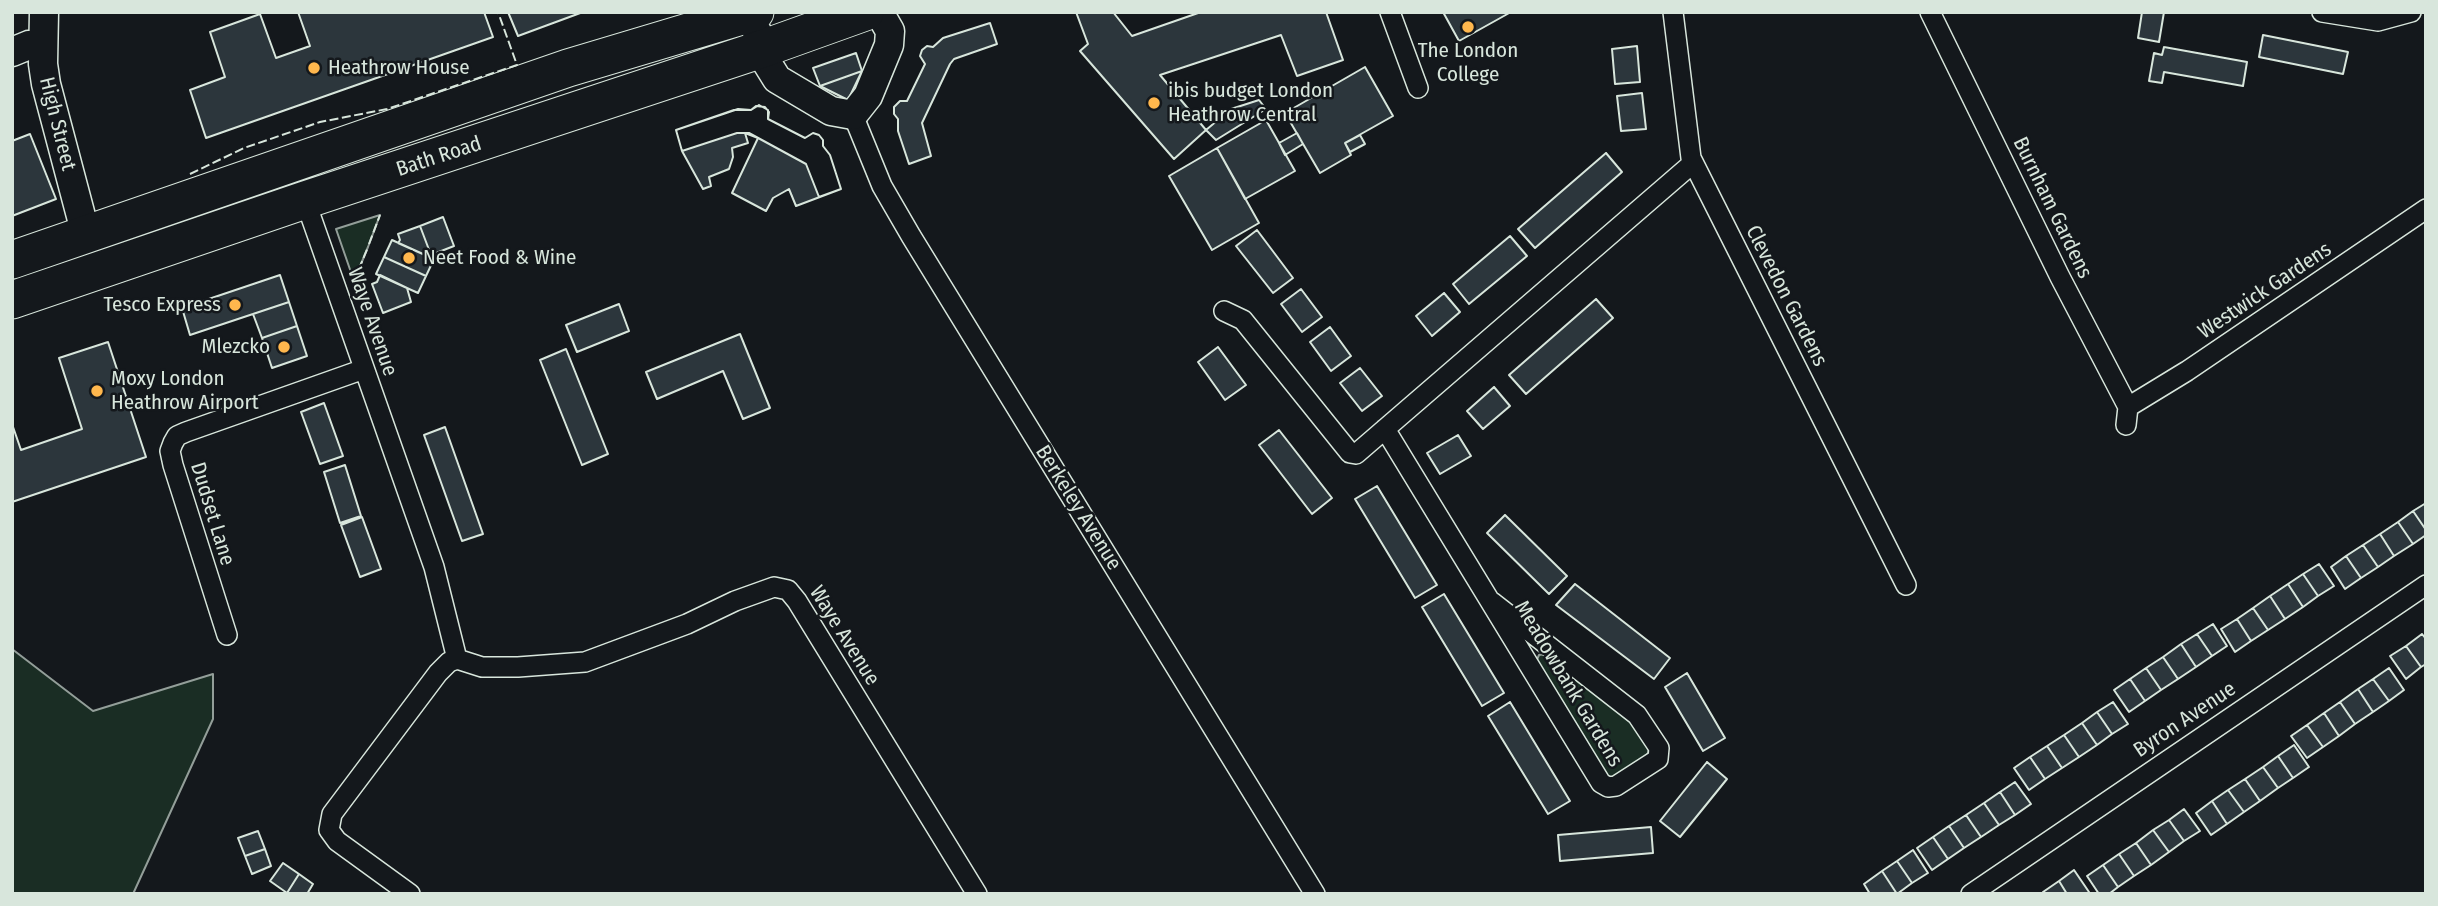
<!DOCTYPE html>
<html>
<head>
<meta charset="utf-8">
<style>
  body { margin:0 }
  #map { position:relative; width:2438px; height:906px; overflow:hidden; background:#14181c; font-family:"Fira Sans Condensed",sans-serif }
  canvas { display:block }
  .frame { position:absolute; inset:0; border:14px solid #d8e6dc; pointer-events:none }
</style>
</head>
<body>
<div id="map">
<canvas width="2438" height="906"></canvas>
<div class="frame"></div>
</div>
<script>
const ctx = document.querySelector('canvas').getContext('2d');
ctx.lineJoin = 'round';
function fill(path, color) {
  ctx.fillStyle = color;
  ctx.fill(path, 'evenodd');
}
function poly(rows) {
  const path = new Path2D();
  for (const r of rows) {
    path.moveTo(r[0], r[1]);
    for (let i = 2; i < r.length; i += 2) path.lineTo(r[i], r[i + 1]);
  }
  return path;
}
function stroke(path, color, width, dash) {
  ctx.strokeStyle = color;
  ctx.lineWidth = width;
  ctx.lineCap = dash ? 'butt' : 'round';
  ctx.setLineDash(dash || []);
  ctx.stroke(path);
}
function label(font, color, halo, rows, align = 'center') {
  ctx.font = font + ' "Fira Sans Condensed",sans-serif';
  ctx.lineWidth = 5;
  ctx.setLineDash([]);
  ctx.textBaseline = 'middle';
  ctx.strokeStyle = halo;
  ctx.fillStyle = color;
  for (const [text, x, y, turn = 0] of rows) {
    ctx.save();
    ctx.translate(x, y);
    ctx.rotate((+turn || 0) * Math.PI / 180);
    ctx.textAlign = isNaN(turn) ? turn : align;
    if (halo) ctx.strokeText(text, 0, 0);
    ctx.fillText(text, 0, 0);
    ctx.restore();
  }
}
const green = poly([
  [380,215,368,247,354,281,336,229,380,215],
  [12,649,93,711,213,674,213,719,133,894,12,894,12,649],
  [1545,654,1630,721,1649,749,1647,756,1617,777,1608,778,1536,662,1539,655,1545,654]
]);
fill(green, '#1a2d24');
stroke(green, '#939e99', 2);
const building = poly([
  [298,12,484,12,493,37,206,138,190,90,225,77,210,32,260,14,276,58,310,46,298,12],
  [508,12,583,12,518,36,508,12],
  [1076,12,1113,12,1132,36,1201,12,1326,12,1343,60,1297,76,1281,35,1160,75,1206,130,1174,159,1080,51,1088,44,1076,12],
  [1443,12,1511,12,1459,41,1443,12],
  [2142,12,2164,12,2159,42,2138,38,2142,12],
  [990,23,997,44,954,59,950,64,922,123,931,156,909,164,898,131,898,119,894,114,894,107,900,101,907,101,925,64,920,56,922,50,927,46,933,47,943,38,990,23],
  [2263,35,2348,52,2343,74,2259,57,2263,35],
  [1637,46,1640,82,1615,84,1612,49,1637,46],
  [2164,47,2247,62,2243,86,2164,72,2162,83,2149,81,2154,53,2162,55,2164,47],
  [856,53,862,71,820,86,813,68,856,53],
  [1365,67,1393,116,1345,143,1351,155,1320,173,1285,113,1365,67],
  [862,71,848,100,820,86,862,71],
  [1642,93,1646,129,1621,131,1617,96,1642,93],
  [1259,100,1266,109,1216,140,1206,130,1231,109,1259,100],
  [759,105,768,110,768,119,805,138,813,133,819,135,823,140,823,146,830,155,841,189,819,197,806,164,749,133,737,133,682,151,676,130,734,110,751,110,759,105],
  [756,106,765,107,769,112,768,119,805,138,813,133,819,135,823,140,823,146,830,155,841,189,796,206,789,189,773,198,766,211,732,193,758,138,745,133,748,143,732,148,733,157,729,169,709,177,711,186,703,189,682,151,676,130,738,109,751,110,756,106],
  [1266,120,1295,171,1245,199,1217,148,1266,120],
  [1297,133,1303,144,1285,155,1279,143,1297,133],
  [30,134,56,199,12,216,12,141,30,134],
  [1360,135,1365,144,1350,152,1345,143,1360,135],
  [1217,148,1259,223,1212,250,1169,176,1217,148],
  [1606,153,1622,172,1535,248,1518,229,1606,153],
  [443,217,454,246,431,255,420,226,443,217],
  [420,226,431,255,434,259,398,243,400,240,398,234,420,226],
  [1257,230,1293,278,1273,293,1236,246,1257,230],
  [1510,236,1527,256,1469,304,1453,284,1510,236],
  [392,240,434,259,426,276,384,257,392,240],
  [384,257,426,276,418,293,376,274,384,257],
  [280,275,289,302,190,335,182,308,280,275],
  [380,275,407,288,411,302,383,313,372,284,377,282,380,275],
  [1301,289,1322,317,1302,332,1281,304,1301,289],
  [1444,293,1460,312,1432,336,1416,316,1444,293],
  [1596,299,1613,318,1526,394,1509,375,1596,299],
  [289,302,297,326,262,338,253,314,289,302],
  [619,304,629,331,577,352,566,325,619,304],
  [297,326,307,356,272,368,262,338,297,326],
  [1330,327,1351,356,1331,371,1310,342,1330,327],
  [740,334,770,408,743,419,723,371,657,399,646,372,740,334],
  [108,342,146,457,12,502,12,424,21,450,82,429,59,358,108,342],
  [1218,347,1246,385,1225,400,1198,362,1218,347],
  [566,349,608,454,582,465,540,360,566,349],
  [1360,368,1382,396,1362,411,1340,383,1360,368],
  [1494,387,1510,406,1483,429,1467,411,1494,387],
  [324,403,343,456,320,464,301,412,324,403],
  [445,427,483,534,462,541,424,435,445,427],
  [1279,430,1332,498,1312,514,1259,445,1279,430],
  [1458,435,1471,456,1440,474,1427,453,1458,435],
  [345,465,361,516,340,523,324,472,345,465],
  [1377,486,1437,585,1415,598,1355,499,1377,486],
  [2426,503,2426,530,2413,511,2426,503],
  [2413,511,2426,530,2426,535,2413,544,2398,522,2413,511],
  [1505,515,1567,576,1549,594,1487,533,1505,515],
  [362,517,381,569,360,577,341,525,362,517],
  [2398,522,2413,544,2394,556,2380,534,2398,522],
  [2380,534,2394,556,2378,567,2363,545,2380,534],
  [2363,545,2378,567,2361,578,2346,556,2363,545],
  [2346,556,2361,578,2345,589,2331,567,2346,556],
  [2319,564,2334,586,2318,596,2303,574,2319,564],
  [2303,574,2318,596,2303,607,2288,584,2303,574],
  [1575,584,1670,658,1654,679,1556,605,1575,584],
  [2288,584,2303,607,2285,619,2270,596,2288,584],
  [1444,594,1504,693,1482,706,1422,607,1444,594],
  [2270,596,2285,619,2268,630,2253,608,2270,596],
  [2253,608,2268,630,2251,641,2237,619,2253,608],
  [2237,619,2251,641,2235,652,2221,629,2237,619],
  [2213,624,2227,646,2212,656,2197,634,2213,624],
  [2197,634,2212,656,2196,667,2181,644,2197,634],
  [2422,634,2426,639,2426,664,2421,667,2406,646,2422,634],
  [2181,644,2196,667,2178,679,2163,657,2181,644],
  [2406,646,2421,667,2406,679,2390,656,2406,646],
  [2163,657,2178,679,2161,690,2146,668,2163,657],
  [2146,668,2161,690,2145,701,2130,679,2146,668],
  [2389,668,2404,690,2389,701,2373,679,2389,668],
  [1687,673,1725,738,1703,751,1665,687,1687,673],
  [2130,679,2145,701,2129,712,2114,690,2130,679],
  [2373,679,2389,701,2373,712,2358,689,2373,679],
  [2358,689,2373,712,2355,724,2340,702,2358,689],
  [1510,702,1570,801,1548,814,1488,716,1510,702],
  [2113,702,2128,724,2112,734,2097,712,2113,702],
  [2340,702,2355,724,2339,736,2324,713,2340,702],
  [2097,712,2112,734,2097,745,2082,723,2097,712],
  [2324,713,2339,736,2323,747,2307,725,2324,713],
  [2082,723,2097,745,2079,757,2064,735,2082,723],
  [2307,725,2323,747,2307,758,2291,736,2307,725],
  [2064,735,2079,757,2062,768,2047,746,2064,735],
  [2294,745,2309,767,2293,778,2278,756,2294,745],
  [2047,746,2062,768,2045,779,2030,757,2047,746],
  [2278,756,2293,778,2278,788,2263,767,2278,756],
  [2030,757,2045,779,2029,790,2014,768,2030,757],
  [1707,762,1727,779,1680,837,1660,821,1707,762],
  [2263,767,2278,788,2260,801,2245,779,2263,767],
  [2245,779,2260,801,2244,812,2228,790,2245,779],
  [2015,782,2031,804,2015,815,2000,792,2015,782],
  [2228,790,2244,812,2227,824,2212,801,2228,790],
  [2000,792,2015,815,1999,825,1984,803,2000,792],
  [2212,801,2227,824,2211,835,2196,813,2212,801],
  [1984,803,1999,825,1981,837,1966,815,1984,803],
  [2184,809,2200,831,2184,841,2169,820,2184,809],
  [1966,815,1981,837,1964,848,1949,826,1966,815],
  [2169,820,2184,841,2169,852,2153,830,2169,820],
  [1949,826,1964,848,1948,859,1933,837,1949,826],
  [1651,827,1653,853,1560,861,1558,835,1651,827],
  [2153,830,2169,852,2151,865,2136,843,2153,830],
  [258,831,265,849,245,856,238,838,258,831],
  [1933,837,1948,859,1932,870,1917,848,1933,837],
  [2136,843,2151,865,2134,876,2119,854,2136,843],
  [265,849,271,866,252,874,245,856,265,849],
  [1913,850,1928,873,1912,883,1897,861,1913,850],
  [2119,854,2134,876,2118,887,2103,865,2119,854],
  [1897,861,1912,883,1897,894,1882,871,1897,861],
  [283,863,299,874,287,893,270,881,283,863],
  [2103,865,2118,887,2109,894,2099,894,2087,876,2103,865],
  [2074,870,2089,892,2087,894,2067,894,2059,881,2074,870],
  [1882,871,1897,894,1870,894,1864,884,1882,871],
  [299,874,313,884,307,894,288,894,287,893,299,874],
  [2059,881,2067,894,2044,894,2043,892,2059,881]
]);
fill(building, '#2c363c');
stroke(building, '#d8e6dc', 2);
const street = poly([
  [1390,12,1418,88],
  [1673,12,1691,158,1906,585],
  [1930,12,2060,277,2128,407,2126,425],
  [2322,12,2378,21,2411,12],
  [853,115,882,186,911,236,1315,894],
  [305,200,434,567,457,659,449,662,438,673,332,814,329,830,337,841,410,894],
  [1224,311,1243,320,1350,453,1356,454,1693,163],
  [2128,407,2187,371,2426,209],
  [1385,429,1601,783,1608,787,1616,786,1658,759,1659,748,1637,715,1492,602],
  [227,635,173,465,170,451,173,443,177,436,186,432,364,369],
  [457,659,482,667,518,667,585,662,687,624,735,601,774,587,788,590,797,601,977,894],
  [1971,894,2426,585]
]);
const secondary = poly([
  [44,12,43,64,46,84,86,235],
  [757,32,759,50,777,79,831,111,853,115,868,96,889,45,890,31,879,12],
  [12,52,29,45,42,44]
]);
const highway = poly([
  [12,260,568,68,755,12],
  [12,300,305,200,759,50,865,12]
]);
stroke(street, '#d8e6dc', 22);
stroke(secondary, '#d8e6dc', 31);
stroke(highway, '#d8e6dc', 39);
stroke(street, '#14181c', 19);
stroke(secondary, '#14181c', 28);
stroke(highway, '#14181c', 37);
stroke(poly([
  [190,174,244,148,320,122,387,109,517,65,498,12],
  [369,244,380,215],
  [354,281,368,247]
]), '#d8e6dc', 2, [9, 3.5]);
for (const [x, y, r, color] of [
  [1468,27,7,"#ffb74d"],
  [314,68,7,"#ffb74d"],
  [1154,103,7,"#ffb74d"],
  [409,258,7,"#ffb74d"],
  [235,305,7,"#ffb74d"],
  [284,347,7,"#ffb74d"],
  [97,391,7,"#ffb74d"]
]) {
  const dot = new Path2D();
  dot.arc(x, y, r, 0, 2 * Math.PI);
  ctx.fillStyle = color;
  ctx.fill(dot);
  stroke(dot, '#14181c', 2.5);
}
label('21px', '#d8e6dc', '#14181c', [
  ["The London",1468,51,"center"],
  ["College",1468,75,"center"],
  ["Heathrow House",328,68],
  ["ibis budget London",1168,91],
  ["Heathrow Central",1168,115],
  ["Neet Food & Wine",423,258],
  ["Tesco Express",221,305,"right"],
  ["Mlezcko",270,347,"right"],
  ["Moxy London",111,379],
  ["Heathrow Airport",111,403]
], 'left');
label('21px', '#d8e6dc', '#14181c', [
  ["High Street",57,124,76],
  ["Bath Road",439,157,-18],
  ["Burnham Gardens",2052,208,64],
  ["Westwick Gardens",2265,291,-34],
  ["Clevedon Gardens",1786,296,63],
  ["Waye Avenue",372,322,71],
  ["Berkeley Avenue",1078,508,58],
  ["Dudset Lane",212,514,73],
  ["Waye Avenue",844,636,58],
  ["Meadowbank Gardens",1568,684,59],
  ["Byron Avenue",2185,720,-34]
]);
</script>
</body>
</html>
